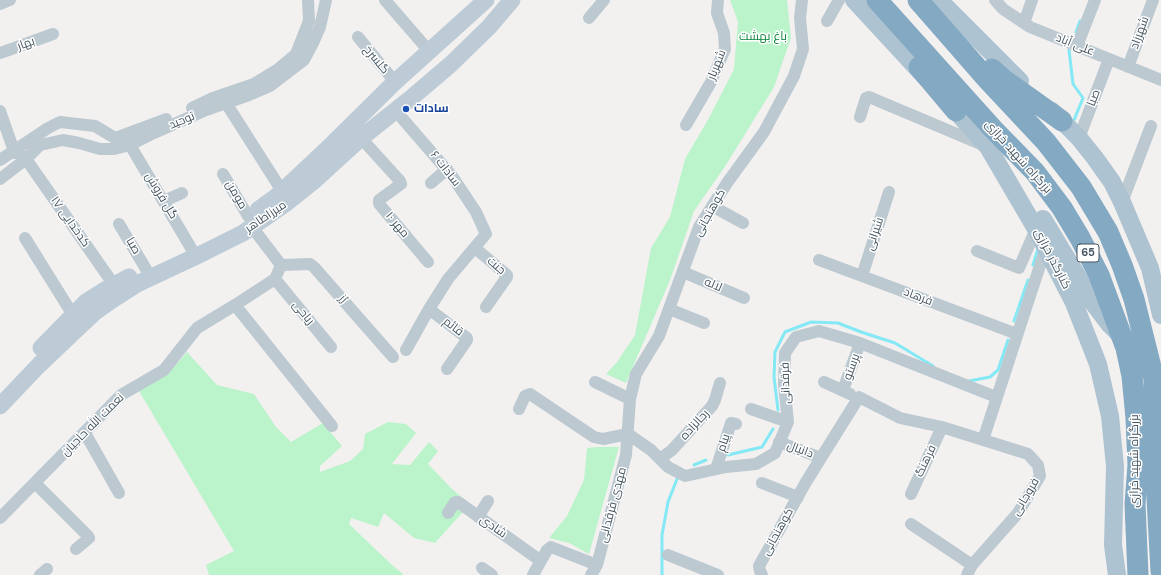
<!DOCTYPE html>
<html>
<head>
<meta charset="utf-8">
<style>
  body { margin:0 }
  canvas { display:block; background:#f3f0f0 }
</style>
</head>
<body>
<canvas width="1161" height="575"></canvas>
<script>
const ctx = document.querySelector('canvas').getContext('2d');
ctx.lineJoin = 'round';
function fill(path, color) {
  ctx.fillStyle = color;
  ctx.fill(path, 'evenodd');
}
function poly(rows) {
  const path = new Path2D();
  for (const r of rows) {
    path.moveTo(r[0], r[1]);
    for (let i = 2; i < r.length; i += 2) path.lineTo(r[i], r[i + 1]);
  }
  return path;
}
function stroke(path, color, width, dash) {
  ctx.strokeStyle = color;
  ctx.lineWidth = width;
  ctx.lineCap = dash ? 'butt' : 'round';
  ctx.setLineDash(dash || []);
  ctx.stroke(path);
}
function label(font, color, halo, rows, align = 'center') {
  ctx.font = font + ' "DM Sans",Cairo,sans-serif';
  ctx.lineWidth = 3;
  ctx.setLineDash([]);
  ctx.textBaseline = 'middle';
  ctx.strokeStyle = halo;
  ctx.fillStyle = color;
  for (const [text, x, y, turn = 0] of rows) {
    ctx.save();
    ctx.translate(x, y);
    ctx.rotate((+turn || 0) * Math.PI / 180);
    ctx.textAlign = isNaN(turn) ? turn : align;
    if (halo) ctx.strokeText(text, 0, 0);
    ctx.fillText(text, 0, 0);
    ctx.restore();
  }
}
fill(poly([
  [730,0,787,0,791,38,774,87,726,165,694,211,670,280,626,383,606,374,617,362,635,335,651,248,670,217,685,159,709,118,734,69,738,22],
  [187,352,217,385,254,394,276,427,291,442,323,423,342,446,320,466,320,472,350,461,363,449,365,434,388,422,406,424,416,433,392,464,410,465,429,442,438,451,428,464,452,489,470,504,435,543,414,538,384,513,378,527,351,518,349,524,391,564,404,575,209,575,206,565,234,551,139,391,168,374],
  [597,447,619,447,589,554,569,543,549,538,567,516,584,480,587,448]
]), '#bbf4cb');
stroke(poly([
  [1076,32,1080,21],
  [1069,50,1073,84,1083,98,1074,120],
  [1033,265,1038,249],
  [1014,321,1028,280],
  [969,381,990,377,998,370,1008,340],
  [778,410,774,377,775,352,785,332,811,322,838,323,861,332,895,343,933,366],
  [728,455,762,447,773,429],
  [694,465,706,460],
  [662,575,662,535,668,502,677,479]
]), '#84e8f5', 3);
stroke(poly([
  [385,0,429,51],
  [995,0,1003,9,1030,27,1161,80],
  [0,4,10,0],
  [589,18,604,0],
  [827,21,839,0],
  [1024,23,1032,0],
  [358,37,395,82],
  [1077,46,1095,0],
  [0,53,53,34],
  [1128,67,1153,0],
  [224,96,226,103,282,191],
  [192,108,213,98,254,84,277,70,296,54,309,21,308,0],
  [395,110,452,176,476,212,486,234,448,279,429,309,406,350],
  [0,111,14,151,26,159,114,285],
  [860,117,866,98,869,97,983,145],
  [686,125,711,82,725,49,724,33,717,13,718,0],
  [127,138,130,145,191,248],
  [361,138,400,181,401,184,379,200,379,203,380,205,428,262],
  [1079,138,1109,59],
  [0,160,48,128,60,122,95,126,115,138,166,119],
  [223,174,248,216],
  [0,179,26,159,40,145,63,140,79,143,100,149,114,149,130,145,154,133,206,110,249,95,270,86,304,60,313,43,320,27,326,0],
  [431,183,447,169],
  [164,201,182,193],
  [1122,202,1151,126],
  [712,206,743,223],
  [119,224,146,269],
  [252,227,281,265],
  [25,238,73,315],
  [475,248,507,275,507,277,486,307],
  [977,251,1019,268,1036,229],
  [819,260,1017,334],
  [281,265,310,264,314,267,393,357],
  [683,272,744,298],
  [862,276,889,192],
  [275,279,331,347],
  [235,305,332,426],
  [429,309,467,338,467,340,447,369],
  [669,309,704,323],
  [595,382,630,399],
  [824,382,850,394],
  [843,390,860,343],
  [519,409,525,396,530,394,594,437,603,439,628,434,651,450,668,467,685,476,726,467,756,464,775,453,788,422,784,384,785,353,796,337,819,331,860,343,996,397],
  [751,409,788,422],
  [85,433,119,493],
  [983,440,1046,247],
  [779,442,821,458],
  [660,459,672,450,712,406,715,400,720,383],
  [716,469,731,423,736,424],
  [35,483,88,536,89,538,76,549],
  [762,483,798,497],
  [911,494,942,427],
  [448,513,455,502,458,502,541,561],
  [478,517,488,501],
  [0,518,121,395,164,370,197,328,235,305,275,279,281,265],
  [911,524,972,565],
  [668,555,718,575],
  [482,568,492,575],
  [40,575,47,569],
  [533,575,547,550,551,547,597,565],
  [591,575,597,565,626,455,630,399,636,374,659,336,699,227,727,183,764,132,794,76,803,49,800,18,802,0],
  [762,575,760,571,759,566,806,482,859,397,900,418,942,427,1028,454,1038,465,1040,476,1018,513,972,565,967,575]
]), '#bcc9d1', 12);
stroke(poly([
  [258,210,276,197,325,151,395,82,486,0],
  [41,348,86,302,105,290,129,277],
  [0,406,39,365,79,327,95,312,112,300,137,284,203,253,243,233,285,204,315,180,361,138,410,99,451,64,489,27,512,0]
]), '#bccbd6', 17);
stroke(poly([
  [854,0,927,79],
  [939,0,1020,81],
  [947,101,988,147,1036,229,1074,303,1098,364,1110,416,1115,466,1113,545,1117,575],
  [1052,111,1079,138,1095,158,1112,182,1122,202,1150,268,1161,315],
  [1043,219,1094,304,1110,325,1119,334]
]), '#adc3d1', 18);
stroke(poly([
  [877,0,993,129,1035,172,1062,208,1080,238,1099,275,1126,348,1132,376,1136,418,1138,465,1135,504,1138,575],
  [918,0,987,79,1046,142,1081,187,1108,232,1122,265,1134,299,1154,379,1157,499,1161,571],
  [919,67,956,111],
  [992,69,1003,79,1062,121]
]), '#83a9c3', 21);
for (const [x, y, r, color] of [
  [406,109,4,"#1a4fb4"]
]) {
  const dot = new Path2D();
  dot.arc(x, y, r, 0, 2 * Math.PI);
  ctx.fillStyle = color;
  ctx.fill(dot);
  stroke(dot, '#fff', 1.5);
}
for (const [x, y, w] of [
  [1088,253,22]
]) {
  const box = new Path2D();
  box.roundRect(x - w / 2, y - 9, w, 18, 3);
  ctx.fillStyle = '#fff';
  ctx.fill(box);
  stroke(box, '#465660', 1);
}
label('bold 11px', '#465660', null, [
  ["65",1088,253]
]);
label('12px', '#465660', '#fff', [
  ["شهرزاد",1140,33,-70],
  ["بهار",26,44,-20],
  ["علی آباد",1075,45,22],
  ["گلسرخ",376,60,51],
  ["شهریار",717,65,-68],
  ["صبا",1094,98,-69],
  ["توحید",182,121,-23],
  ["بزرگراه شهید خرازی",1018,157,48],
  ["سادات ۶",445,169,52],
  ["مومن",236,195,60],
  ["گل فروش",161,196,59],
  ["کوهنجانی",710,213,-61],
  ["میرزاطاهر",266,217,-34],
  ["کدخدایی ۱۷",70,222,55],
  ["مهر ۱۰",397,225,50],
  ["شیرانی",875,234,-72],
  ["صبا",133,246,59],
  ["کنارگذر خرازی",1052,259,63],
  ["جنت",496,266,42],
  ["لاله",713,285,23],
  ["فرهاد",918,297,21],
  ["رُز",343,299,49],
  ["ریاحی",303,313,51],
  ["قائم",453,327,38],
  ["پرستو",852,367,-70],
  ["فرقدانی",786,383,-92],
  ["نعمت الله حاجیان",93,425,-45],
  ["رجالزاده",695,425,-47],
  ["پیام",724,443,-72],
  ["دانیال",800,450,21],
  ["فرهنگ",926,461,-65],
  ["بزرگراه شهید خرازی",1135,461,-90],
  ["فروجانی",1026,497,-59],
  ["مهدی فرقدانی",613,505,-75],
  ["شادی",493,527,35],
  ["کوهنجانی",778,532,-61]
]);
label('12px', '#0e843e', '#fff', [
  ["باغ بهشت",763,37]
]);
label('bold 12px', '#164399', '#fff', [
  ["سادات",414,109]
], 'left');
</script>
</body>
</html>
